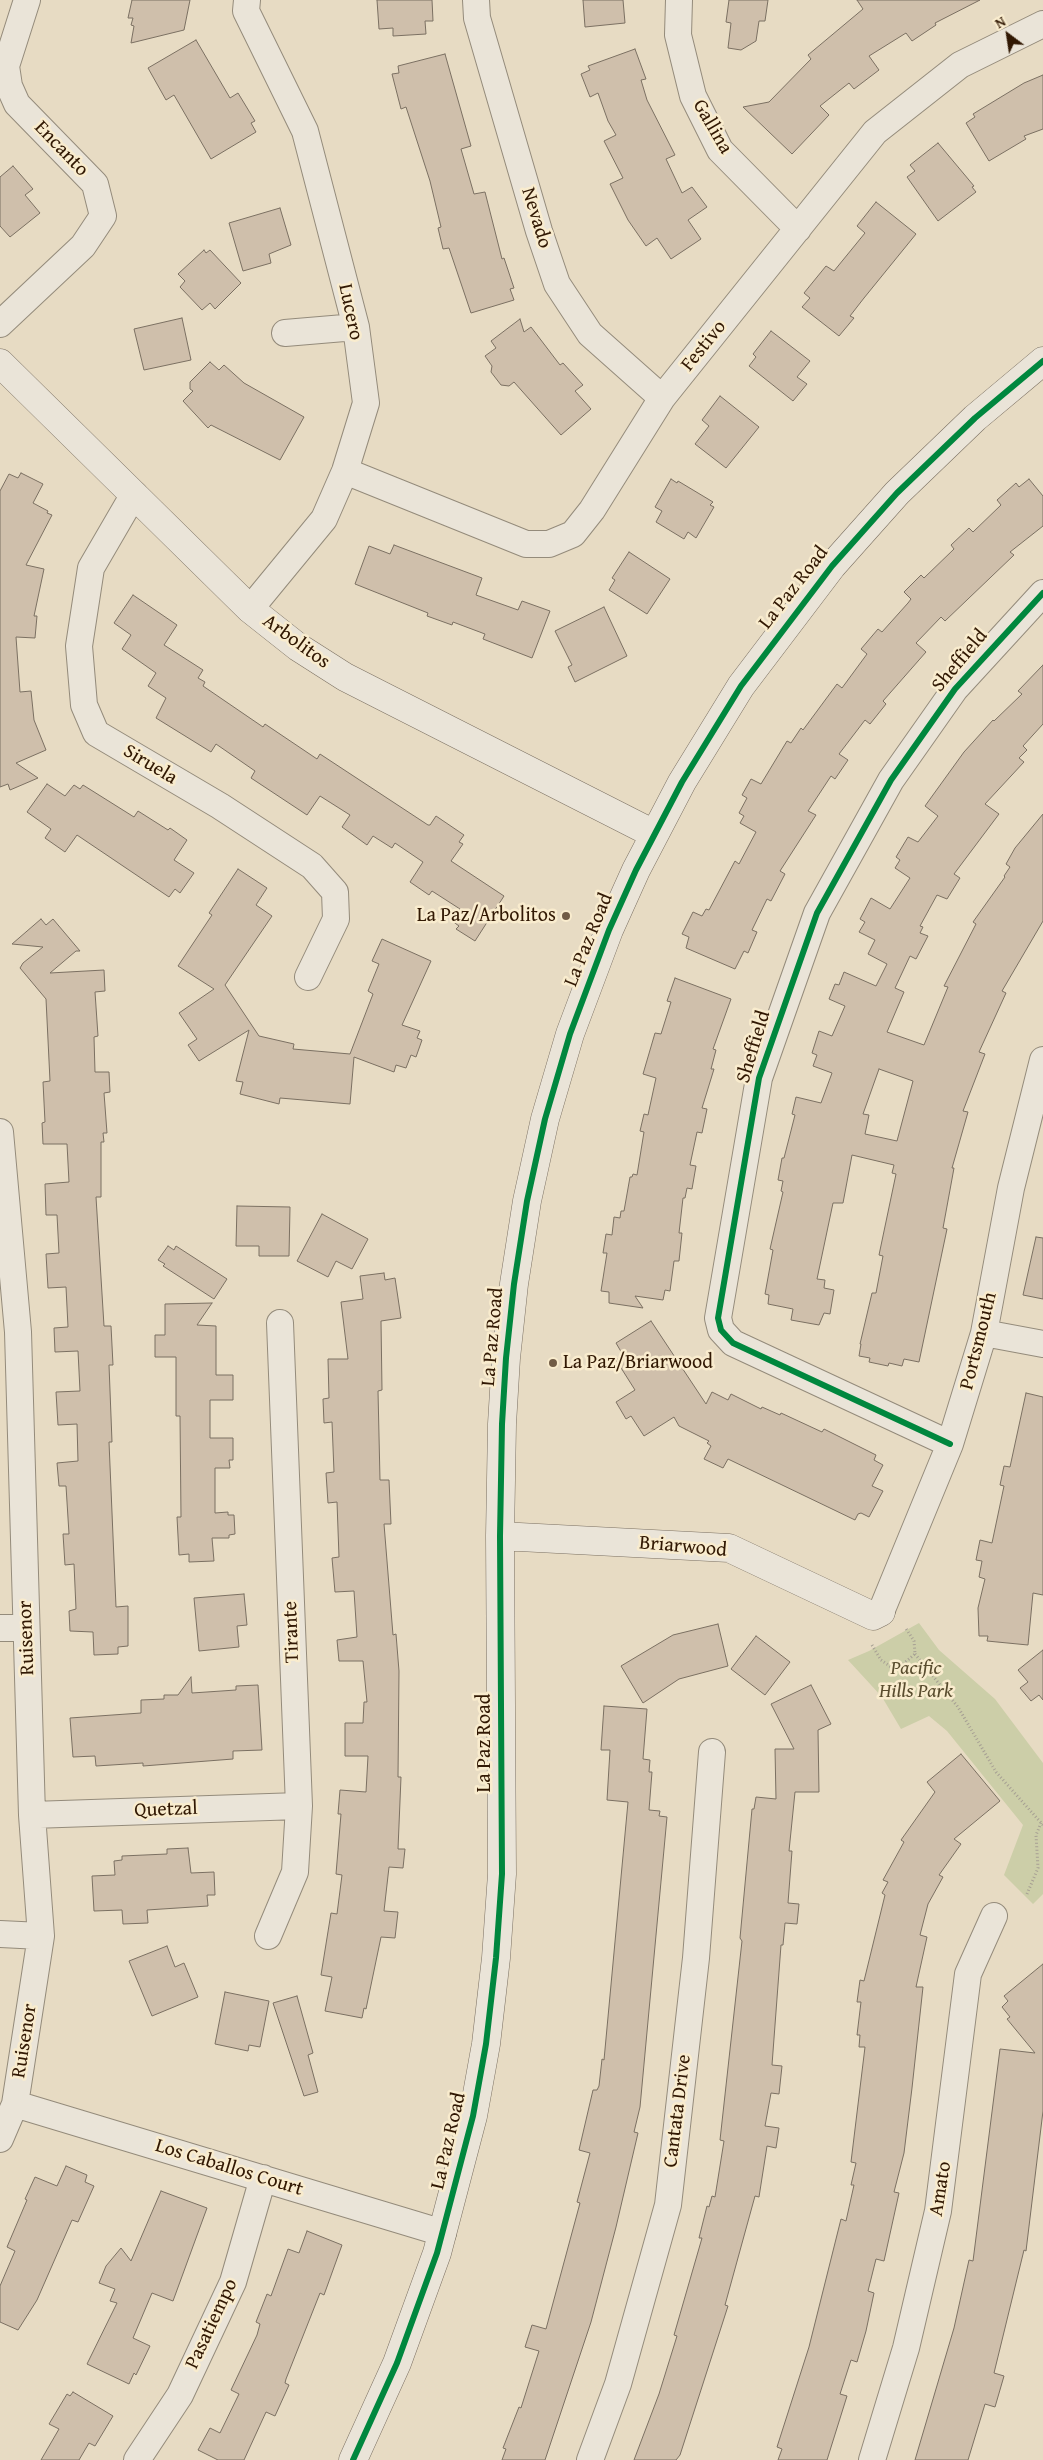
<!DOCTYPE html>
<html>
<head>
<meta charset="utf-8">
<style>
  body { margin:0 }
  #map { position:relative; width:1043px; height:2460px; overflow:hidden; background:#e7dbc3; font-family:"Gentium Book Plus",serif }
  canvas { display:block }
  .north { position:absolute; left:983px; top:10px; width:50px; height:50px; -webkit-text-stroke:4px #f9ecce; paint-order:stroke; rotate:329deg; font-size:14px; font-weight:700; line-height:20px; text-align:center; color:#311803 }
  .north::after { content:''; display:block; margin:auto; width:18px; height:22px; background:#311803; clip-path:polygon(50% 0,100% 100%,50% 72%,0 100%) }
</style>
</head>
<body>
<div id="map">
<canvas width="1043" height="2460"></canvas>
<div class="north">N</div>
</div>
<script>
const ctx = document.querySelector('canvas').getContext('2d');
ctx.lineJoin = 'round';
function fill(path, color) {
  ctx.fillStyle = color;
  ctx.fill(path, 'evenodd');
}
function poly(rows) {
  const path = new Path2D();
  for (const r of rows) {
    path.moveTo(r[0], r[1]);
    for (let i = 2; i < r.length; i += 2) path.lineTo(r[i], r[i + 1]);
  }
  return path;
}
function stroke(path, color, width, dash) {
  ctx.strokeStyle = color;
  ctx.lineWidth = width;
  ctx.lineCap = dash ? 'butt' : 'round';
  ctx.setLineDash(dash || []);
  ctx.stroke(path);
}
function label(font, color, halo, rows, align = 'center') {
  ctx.font = font + ' "Gentium Book Plus",serif';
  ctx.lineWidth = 5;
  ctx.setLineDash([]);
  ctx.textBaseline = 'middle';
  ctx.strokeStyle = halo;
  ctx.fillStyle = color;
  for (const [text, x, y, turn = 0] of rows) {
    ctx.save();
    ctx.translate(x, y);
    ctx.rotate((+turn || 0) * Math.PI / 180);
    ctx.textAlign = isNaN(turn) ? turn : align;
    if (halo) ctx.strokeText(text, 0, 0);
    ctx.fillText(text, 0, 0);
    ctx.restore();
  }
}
fill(poly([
  [919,1623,939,1650,995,1699,1043,1763,1043,1894,1033,1904,1004,1875,1023,1825,947,1731,929,1716,901,1729,882,1697,848,1660,869,1651]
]), '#cccea8');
const building = poly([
  [132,0,190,0,184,30,131,43,134,26,131,25,133,18,128,18,132,0],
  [377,0,432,0,433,21,425,21,426,34,393,36,393,28,379,29,377,0],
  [583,0,623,0,625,23,585,27,583,0],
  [729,0,768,0,765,21,759,21,756,41,741,50,728,48,731,23,726,22,729,0],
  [857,0,980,0,935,23,936,25,912,41,906,33,869,56,879,70,854,89,849,83,820,106,829,115,792,154,743,107,769,102,811,59,808,55,863,9,857,0],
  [196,40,230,98,238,93,255,121,251,123,256,132,211,159,174,95,166,100,148,68,196,40],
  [635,49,646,79,641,80,647,100,675,155,666,159,682,193,692,187,707,207,688,220,701,239,671,259,657,238,646,246,628,220,610,184,623,178,604,141,616,135,608,121,598,93,590,97,581,74,590,70,588,66,635,49],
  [445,54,471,146,461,149,474,194,485,192,502,259,504,258,514,288,510,289,514,300,471,313,449,248,443,249,438,228,441,227,430,181,406,107,401,109,392,74,399,73,398,66,445,54],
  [1043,75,1043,129,1024,136,1026,139,989,161,966,123,975,117,973,114,1024,83,1043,75],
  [938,143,974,186,972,187,976,192,938,221,907,177,915,171,910,165,938,143],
  [13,166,33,189,25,195,40,213,10,237,0,226,0,177,13,166],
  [876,202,916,234,864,298,850,316,854,318,839,336,802,307,810,298,804,293,826,266,834,271,865,233,857,226,876,202],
  [280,208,291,245,269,254,271,263,243,271,229,223,280,208],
  [204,250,206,253,210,250,241,283,215,309,210,303,202,310,180,287,185,281,178,274,204,250],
  [182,318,191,360,144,370,134,329,182,318],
  [520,319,524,332,531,327,560,365,563,363,583,385,575,391,591,409,561,435,514,382,509,386,501,385,491,372,492,366,485,356,496,348,491,341,520,319],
  [771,331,810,361,797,377,807,384,793,401,749,366,756,357,753,354,771,331],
  [210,362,219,370,224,365,244,383,304,417,280,460,211,425,208,428,183,401,193,391,190,389,190,382,210,362],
  [720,396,759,427,726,468,695,444,709,426,702,420,720,396],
  [21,473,43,484,33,503,48,511,47,513,52,515,26,565,44,569,34,616,37,616,35,638,16,637,20,692,31,691,34,720,46,750,16,763,38,778,10,790,8,784,0,787,0,491,9,474,18,478,21,473],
  [671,479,677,483,678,481,713,502,710,505,714,507,696,538,688,532,684,539,656,522,662,511,655,507,671,479],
  [1029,479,1043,496,1043,526,1010,552,1014,555,945,621,941,617,916,643,926,652,883,701,886,704,870,724,865,720,839,754,848,760,835,779,831,776,808,811,816,815,780,871,785,874,771,901,767,899,752,930,757,932,748,953,744,951,735,969,686,948,689,937,682,934,693,912,702,916,706,909,709,910,735,861,739,864,756,832,740,823,744,816,739,813,747,798,742,795,751,779,761,784,787,741,791,743,801,728,803,730,837,684,842,688,867,654,861,649,878,629,882,632,908,603,911,599,904,592,921,575,924,578,954,549,951,545,969,528,973,532,1001,505,997,500,1016,483,1019,487,1029,479],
  [394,545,482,578,476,595,518,610,522,601,550,611,532,658,483,639,485,634,453,622,452,625,427,616,428,613,355,584,369,546,390,554,394,545],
  [629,552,670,579,647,614,609,590,615,580,612,578,629,552],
  [133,595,177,625,164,645,203,670,198,678,205,682,203,686,263,727,265,724,317,759,320,754,428,825,430,825,436,816,464,835,459,842,463,844,451,861,504,896,475,941,456,929,459,926,452,921,460,909,432,891,429,895,410,882,423,862,395,843,392,848,373,836,367,845,342,827,350,815,320,796,307,815,251,778,255,771,216,744,211,752,156,718,166,698,148,686,156,673,122,649,131,635,114,623,133,595],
  [604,607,627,656,575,682,568,667,572,665,555,631,604,607],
  [1043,665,1043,724,1023,746,1027,750,1019,758,1024,762,985,804,999,814,954,874,960,878,947,899,937,895,920,926,923,927,920,933,928,936,916,959,910,956,895,988,904,992,887,1032,924,1045,948,987,944,986,976,924,973,922,1005,877,1004,876,1010,867,1006,864,1015,848,1043,814,1043,921,1002,991,1006,993,979,1052,985,1054,963,1111,968,1112,952,1168,954,1168,943,1228,947,1229,919,1362,904,1359,902,1366,889,1363,888,1366,869,1362,870,1358,859,1356,861,1344,860,1344,872,1293,876,1293,883,1256,879,1255,896,1174,892,1173,894,1165,852,1155,843,1203,833,1203,817,1279,825,1280,824,1288,834,1290,830,1314,824,1313,819,1325,791,1320,793,1309,768,1304,769,1295,765,1294,773,1250,770,1249,783,1192,781,1191,783,1181,778,1180,782,1158,784,1158,795,1115,792,1114,796,1097,821,1103,832,1073,813,1066,817,1055,812,1053,819,1031,832,1036,845,1006,829,999,835,984,839,985,844,972,876,986,887,964,868,954,875,940,859,932,865,922,860,919,871,898,890,909,910,878,895,868,900,860,896,857,908,837,918,842,938,816,925,806,964,752,993,720,994,721,1022,694,1018,691,1043,665],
  [879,1069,913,1081,897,1141,865,1134,869,1115,863,1114,879,1069],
  [47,784,65,796,74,785,80,789,83,785,134,817,138,811,168,830,170,828,187,840,174,860,194,873,180,893,175,889,169,897,77,835,65,852,45,838,51,829,27,812,47,784],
  [238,869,267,888,256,905,272,916,225,985,259,1036,294,1044,293,1049,350,1054,373,994,368,991,379,964,372,961,382,939,431,961,402,1025,420,1031,417,1038,422,1040,416,1057,411,1055,406,1068,396,1065,394,1072,354,1057,350,1104,280,1098,279,1104,240,1094,243,1082,236,1081,249,1030,199,1061,188,1045,197,1039,179,1013,214,989,178,966,212,915,209,913,238,869],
  [41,919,46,925,53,919,80,951,76,951,50,973,104,970,105,991,95,992,98,1036,94,1037,95,1072,109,1072,110,1092,104,1093,107,1133,103,1133,104,1142,101,1142,101,1197,96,1197,104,1326,111,1326,113,1365,109,1365,112,1442,109,1442,116,1607,128,1606,128,1646,118,1647,118,1654,94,1655,93,1632,70,1631,69,1611,76,1609,74,1564,65,1565,63,1534,69,1534,66,1486,59,1486,57,1463,78,1461,77,1424,58,1425,56,1392,80,1391,78,1351,55,1352,54,1328,68,1327,66,1287,48,1288,46,1254,59,1253,57,1215,46,1215,45,1184,69,1182,67,1144,43,1144,42,1123,45,1122,43,1082,50,1081,46,999,20,968,23,963,43,947,12,944,41,919],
  [675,978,731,999,713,1049,716,1050,711,1069,714,1069,702,1108,707,1109,702,1133,697,1132,690,1165,696,1166,692,1189,687,1188,685,1198,683,1198,679,1233,682,1233,679,1261,674,1261,670,1291,665,1290,663,1300,635,1296,643,1308,609,1303,609,1292,601,1291,607,1253,603,1253,606,1234,612,1235,614,1217,620,1218,621,1211,624,1211,630,1177,632,1177,633,1174,637,1175,644,1132,640,1131,644,1114,648,1115,656,1078,643,1074,655,1033,661,1034,671,1002,667,1001,675,978],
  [237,1206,290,1207,289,1256,259,1256,259,1246,236,1246,237,1206],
  [322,1214,368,1239,352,1269,336,1261,328,1277,297,1261,322,1214],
  [1036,1237,1043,1238,1043,1299,1023,1295,1036,1237],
  [168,1246,174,1250,176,1246,227,1279,214,1299,163,1266,165,1264,158,1260,168,1246],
  [384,1273,385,1280,395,1278,401,1318,381,1321,382,1390,378,1391,380,1480,389,1480,391,1524,384,1524,393,1635,396,1634,399,1671,398,1777,401,1777,398,1849,405,1849,403,1868,389,1867,384,1911,398,1912,395,1938,381,1937,366,2009,364,2008,362,2018,325,2011,332,1977,321,1975,331,1913,337,1914,342,1875,336,1874,341,1814,338,1814,340,1790,366,1792,368,1756,345,1756,345,1723,363,1723,364,1702,367,1702,363,1661,339,1661,337,1640,357,1637,354,1591,335,1592,332,1558,339,1557,337,1502,328,1503,326,1473,334,1472,332,1422,324,1423,323,1399,329,1398,328,1359,348,1359,341,1302,363,1299,360,1276,384,1273],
  [212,1303,197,1325,216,1326,216,1375,233,1375,233,1400,210,1400,210,1438,233,1438,233,1460,229,1460,230,1468,215,1468,215,1513,228,1512,228,1515,234,1515,235,1534,229,1535,229,1538,212,1538,214,1561,189,1562,189,1554,179,1555,177,1517,181,1517,180,1416,176,1416,176,1357,155,1357,155,1335,165,1335,165,1304,212,1303],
  [651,1321,706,1404,712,1392,728,1400,731,1394,761,1409,762,1407,780,1415,781,1413,822,1432,824,1429,876,1455,874,1460,883,1465,872,1486,883,1491,869,1517,861,1513,858,1514,855,1520,728,1459,723,1468,704,1459,711,1446,707,1443,709,1441,679,1426,674,1417,644,1436,631,1416,626,1419,616,1402,635,1390,616,1360,623,1355,616,1343,651,1321],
  [1026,1393,1043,1397,1043,1595,1033,1593,1028,1645,987,1641,988,1636,979,1636,978,1608,985,1579,979,1577,982,1561,976,1560,980,1540,992,1543,1004,1486,1000,1485,1004,1466,1010,1467,1026,1393],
  [244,1594,247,1625,237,1626,239,1647,199,1651,194,1598,244,1594],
  [718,1624,728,1666,679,1679,643,1703,621,1666,673,1635,718,1624],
  [756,1636,790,1662,765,1695,731,1669,756,1636],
  [1043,1650,1043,1700,1039,1695,1031,1701,1020,1688,1028,1682,1018,1670,1043,1650],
  [191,1677,192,1693,236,1690,236,1686,258,1685,262,1750,233,1751,233,1759,143,1766,143,1763,96,1766,95,1756,73,1757,70,1718,141,1713,141,1700,164,1699,164,1695,178,1695,191,1677],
  [811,1685,831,1724,818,1730,819,1792,795,1792,789,1851,792,1851,788,1903,799,1904,797,1924,785,1923,783,1945,781,1945,772,2065,782,2066,779,2094,771,2093,765,2126,779,2128,776,2148,767,2146,759,2197,755,2196,725,2305,728,2306,680,2455,676,2460,634,2460,659,2394,677,2336,674,2335,702,2238,699,2238,707,2206,709,2207,712,2196,715,2197,724,2141,720,2140,742,1941,740,1938,752,1809,754,1809,756,1797,776,1799,775,1749,794,1749,771,1704,811,1685],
  [604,1706,647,1709,643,1759,650,1760,649,1772,652,1772,649,1810,660,1811,659,1816,667,1817,640,2107,634,2132,638,2133,616,2227,591,2322,545,2460,502,2460,506,2449,503,2448,519,2407,521,2408,539,2351,525,2347,532,2325,546,2329,580,2203,577,2202,590,2153,579,2150,593,2090,597,2090,599,2086,602,2059,604,2060,628,1802,607,1800,610,1750,601,1750,604,1706],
  [961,1754,1000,1801,954,1839,961,1844,939,1875,943,1877,928,1904,920,1935,927,1937,916,1987,923,1987,912,2088,904,2153,894,2192,899,2193,884,2261,876,2259,868,2291,874,2293,866,2331,857,2362,851,2360,840,2394,847,2396,827,2460,778,2460,782,2449,777,2447,809,2347,841,2219,846,2221,854,2185,851,2185,856,2163,851,2162,865,2047,859,2047,860,2035,857,2035,861,2002,857,2002,860,1980,864,1981,885,1895,882,1893,888,1882,883,1880,904,1842,901,1840,935,1792,927,1782,961,1754],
  [188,1848,191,1873,214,1872,215,1895,207,1895,208,1906,147,1910,148,1923,123,1924,122,1910,94,1911,92,1876,115,1875,114,1861,122,1860,122,1856,167,1854,167,1849,188,1848],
  [167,1946,175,1967,184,1963,198,1997,152,2016,129,1961,167,1946],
  [1043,1964,1043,2111,1026,2251,1024,2250,994,2373,1004,2376,995,2407,985,2404,968,2460,915,2460,954,2328,969,2260,973,2261,1000,2049,1035,2053,1007,2019,1010,2017,1002,2007,1008,2001,1004,1996,1043,1964],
  [225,1992,269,2001,260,2047,249,2045,248,2051,215,2044,225,1992],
  [297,1996,313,2053,308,2055,318,2092,304,2096,273,2003,297,1996],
  [66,2166,87,2175,85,2182,94,2186,78,2222,72,2220,37,2300,18,2330,0,2322,0,2286,15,2251,7,2247,27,2200,25,2199,35,2177,57,2186,66,2166],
  [161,2191,207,2208,173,2301,152,2293,133,2338,150,2346,136,2375,134,2373,129,2384,87,2364,117,2303,110,2301,115,2289,99,2283,106,2266,121,2248,131,2261,161,2191],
  [307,2231,342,2245,324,2295,320,2293,286,2379,285,2383,289,2385,275,2416,266,2412,244,2460,218,2460,198,2450,210,2428,220,2433,239,2394,231,2390,257,2335,260,2324,256,2322,267,2294,271,2296,288,2249,299,2253,307,2231],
  [73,2392,113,2416,95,2446,89,2443,79,2460,41,2460,59,2429,49,2424,67,2394,70,2396,73,2392]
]);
fill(building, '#cfbfab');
stroke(building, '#7b7062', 1);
const street = poly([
  [247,0,246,11,305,131,356,327,366,403,345,471,324,519,250,609],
  [476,0,477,18,539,231,557,284,590,334,662,398],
  [679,0,678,35,693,96,720,150,798,229],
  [0,324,83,246,103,216,95,184,17,104,9,86,6,66,27,0],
  [285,333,356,327],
  [345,471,526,544,549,544,573,534,592,510,662,398,875,132,960,65,1043,24],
  [134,494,91,568,79,646,84,705,96,733,220,806,312,866,335,892,336,919,308,977],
  [0,1132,18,1332,32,1815,41,1936,15,2104,0,2139],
  [984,1333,1043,1344],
  [950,1444,733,1343,721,1330,718,1318,759,1078,817,913,891,780,955,689,1043,593],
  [881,1612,950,1444,984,1333,1011,1188,1043,1060],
  [0,1628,26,1628],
  [32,1815,299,1806],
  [0,1934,41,1936],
  [268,1936,295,1872,299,1806,280,1323],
  [15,2104,443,2233],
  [137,2460,180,2395,233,2282,263,2178],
  [590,2460,618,2384,668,2205,696,1958,712,1752],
  [872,2460,906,2348,938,2211,968,1974,994,1916]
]);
const secondary = poly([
  [0,363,250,609,298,647,345,677,654,834],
  [500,1536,729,1548,873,1616,881,1612],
  [353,2460,397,2363,437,2253,473,2116,486,2044,496,1958,502,1874,500,1536,502,1424,506,1358,514,1284,527,1201,545,1119,570,1034,609,930,636,870,682,782,741,686,832,566,897,493,975,418,1043,361]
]);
stroke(street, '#948b7b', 28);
stroke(secondary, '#7b7062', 29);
stroke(poly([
  [872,1645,881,1660,891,1667,903,1664,915,1654,914,1641,905,1627],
  [915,1654,958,1707,996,1772,1043,1825],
  [1027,1894,1038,1868,1036,1835,1041,1823]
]), '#a69f93', 3, [1, 2.5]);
stroke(street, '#eae4d8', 26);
stroke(secondary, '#eae4d8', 28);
stroke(poly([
  [950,1444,733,1343,721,1330,718,1318,759,1078,817,913,891,780,955,689,1043,593],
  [353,2460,397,2363,437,2253,473,2116,486,2044,496,1958,502,1874,500,1536,502,1424,506,1358,514,1284,527,1201,545,1119,570,1034,609,930,636,870,682,782,741,686,832,566,897,493,975,418,1043,361]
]), '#00873e', 6);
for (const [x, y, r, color] of [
  [566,916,5,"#715c46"],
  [553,1363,5,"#715c46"]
]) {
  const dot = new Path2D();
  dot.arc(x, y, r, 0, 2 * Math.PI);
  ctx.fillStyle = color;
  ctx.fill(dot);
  stroke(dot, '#f9ecce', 2);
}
label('20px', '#311803', '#f9ecce', [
  ["Gallina",712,127,60],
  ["Encanto",61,149,46],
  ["Nevado",536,218,73],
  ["Lucero",350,312,78],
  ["Festivo",704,346,-51],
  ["La Paz Road",794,588,-52],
  ["Arbolitos",296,642,36],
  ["Sheffield",960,661,-50],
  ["Siruela",150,765,31],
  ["La Paz Road",589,940,-68],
  ["Sheffield",754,1047,-73],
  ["La Paz Road",493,1337,-85],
  ["Portsmouth",979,1341,-76],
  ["Briarwood",683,1547,5],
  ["Tirante",292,1632,-92],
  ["Ruisenor",27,1638,-92],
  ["La Paz Road",485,1743,-90],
  ["Quetzal",166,1810,-2],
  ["Ruisenor",25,2041,-81],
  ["Cantata Drive",678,2111,-83],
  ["La Paz Road",449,2141,-77],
  ["Los Caballos Court",229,2168,17],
  ["Amato",941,2189,-81],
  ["Pasatiempo",212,2324,-65]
]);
label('20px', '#311803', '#f9ecce', [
  ["La Paz/Arbolitos",556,916],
  ["La Paz/Briarwood",563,1363,"left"]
], 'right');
label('italic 20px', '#594c2e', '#f9ecce', [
  ["Pacific",916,1669],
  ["Hills Park",916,1692]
]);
</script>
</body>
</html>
